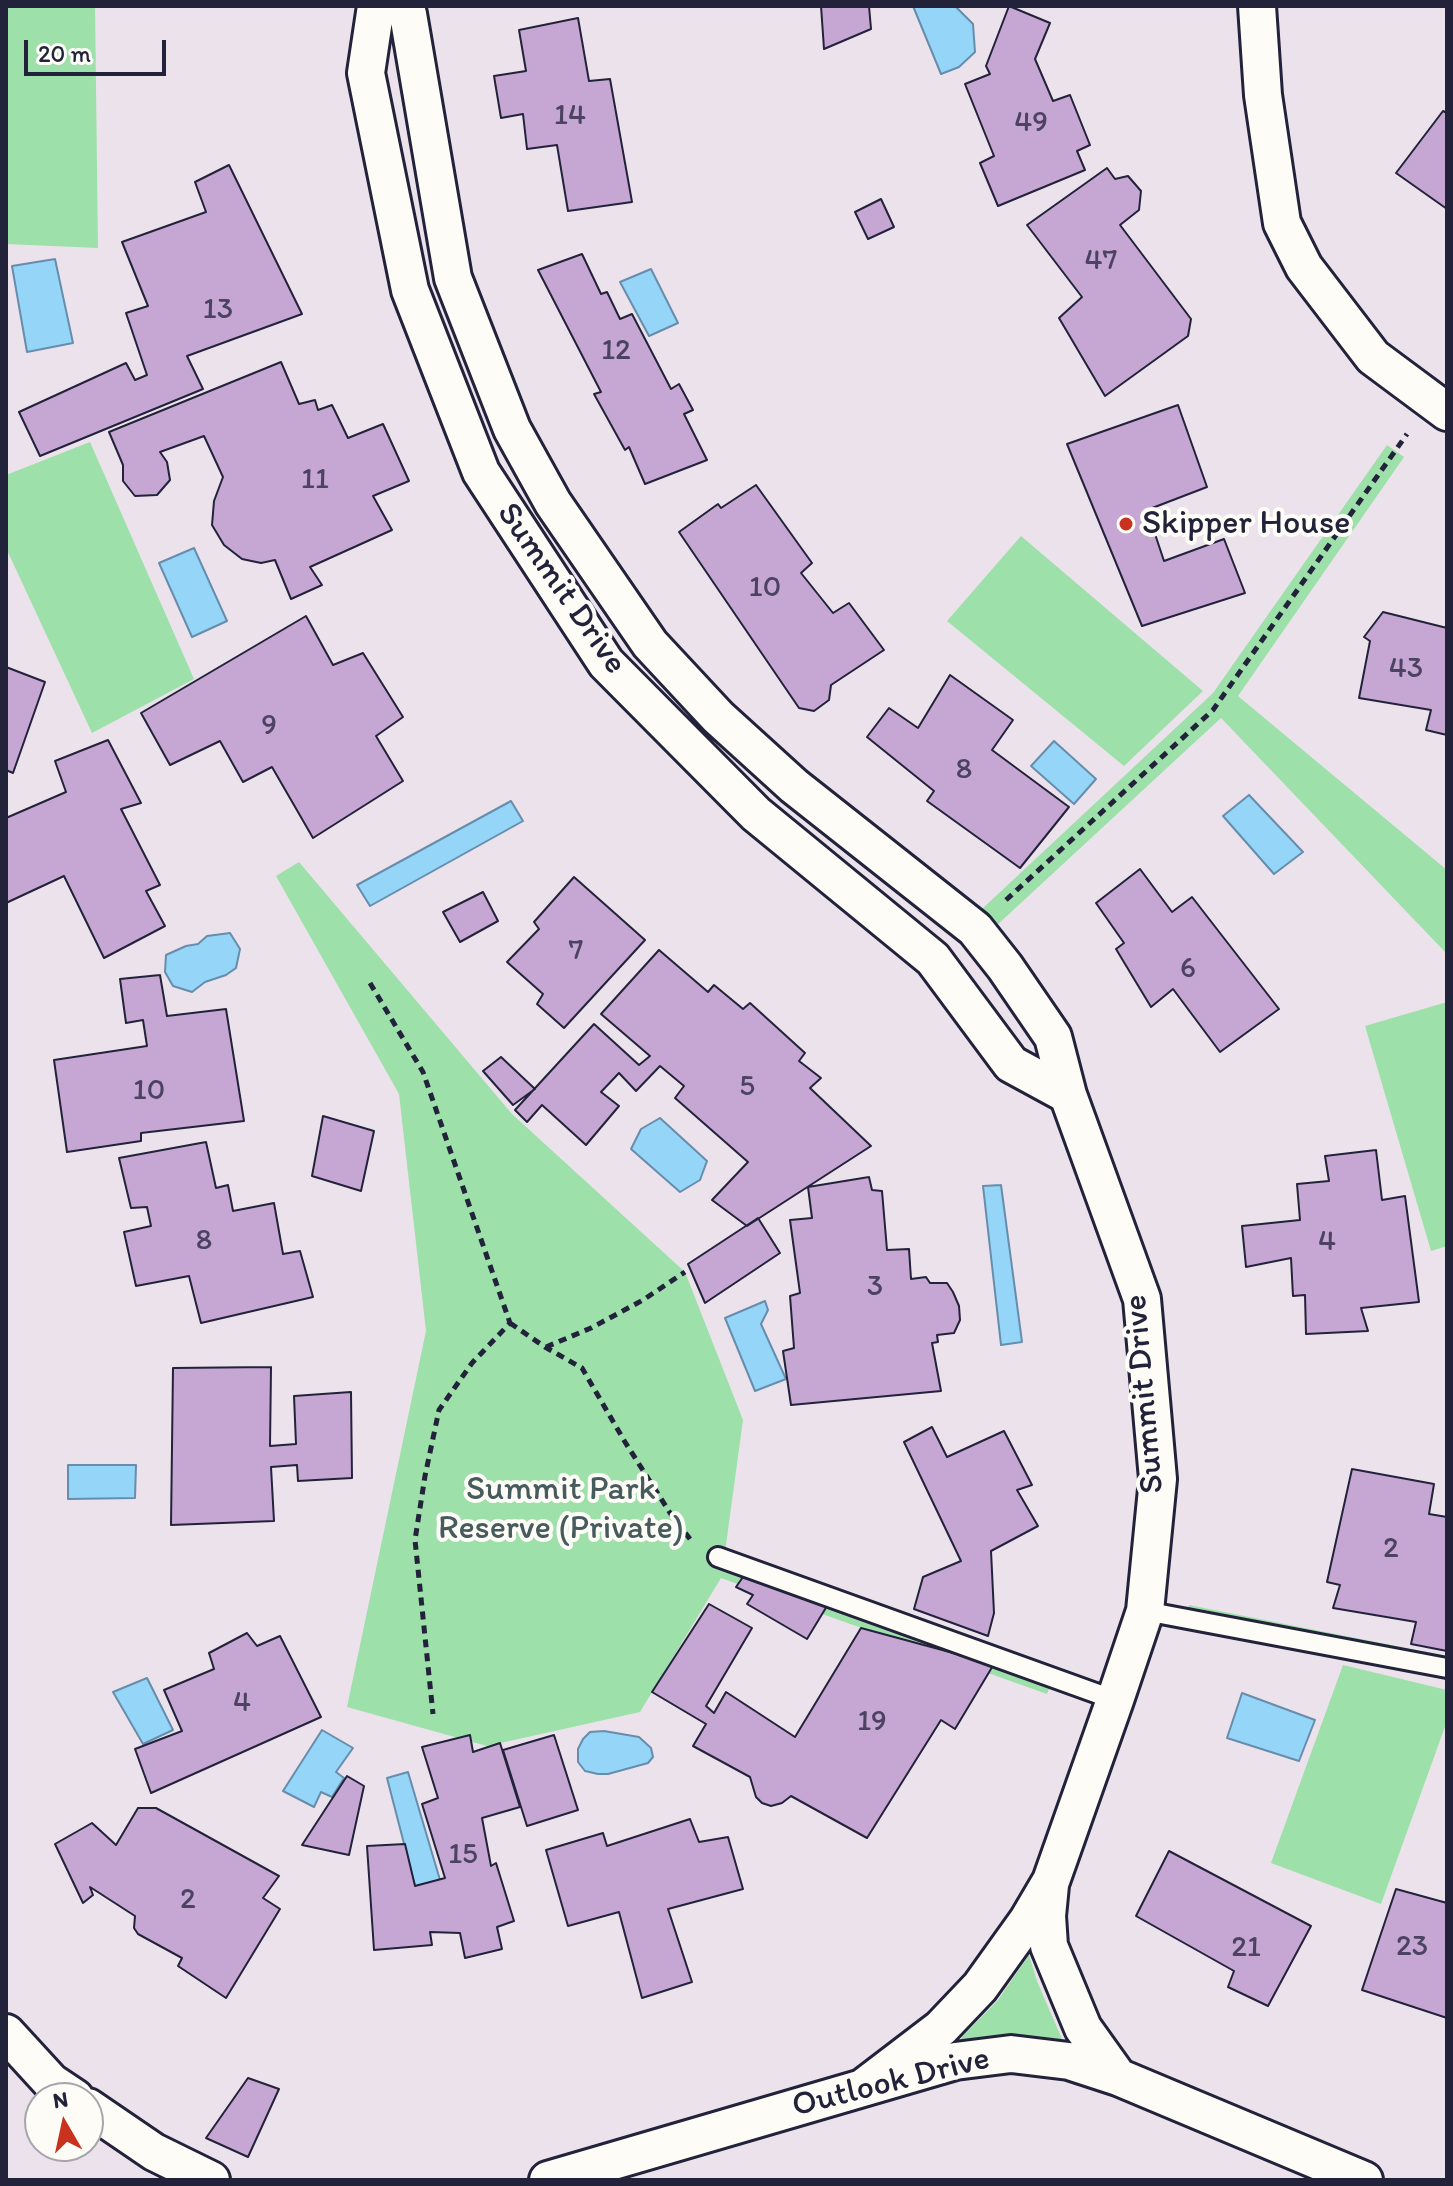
<!DOCTYPE html>
<html>
<head>
<meta charset="utf-8">
<style>
  body { margin:0 }
  #map { position:relative; width:1453px; height:2186px; overflow:hidden; background:#ece2ec; font-family:Itim,sans-serif }
  canvas { display:block }
  .frame { position:absolute; inset:0; border:8px solid #22223b; pointer-events:none }
  .north { position:absolute; left:24px; top:2082px; width:80px; height:80px; box-sizing:border-box; background:#fdfcf7; border:2px solid #a5a5ac; border-radius:50%; rotate:351deg; font-size:22px; font-weight:700; line-height:32px; text-align:center; color:#22223b }
  .north::after { content:''; display:block; margin:auto; width:28px; height:36px; background:#c8321e; clip-path:polygon(50% 0,100% 100%,50% 72%,0 100%) }
  .scale { position:absolute; left:24px; top:40px; width:142px; height:36px; box-sizing:border-box; border:4px solid #22223b; border-top:0; padding-left:10px; font-size:24px; line-height:28px; white-space:nowrap; color:#22223b; -webkit-text-stroke:6px #fdfcf7; paint-order:stroke }
</style>
</head>
<body>
<div id="map">
<canvas width="1453" height="2186"></canvas>
<div class="frame"></div>
<div class="north">N</div>
<div class="scale">20 m</div>
</div>
<script>
const ctx = document.querySelector('canvas').getContext('2d');
ctx.lineJoin = 'round';
function fill(path, color) {
  ctx.fillStyle = color;
  ctx.fill(path, 'evenodd');
}
function poly(rows) {
  const path = new Path2D();
  for (const r of rows) {
    path.moveTo(r[0], r[1]);
    for (let i = 2; i < r.length; i += 2) path.lineTo(r[i], r[i + 1]);
  }
  return path;
}
function stroke(path, color, width, dash) {
  ctx.strokeStyle = color;
  ctx.lineWidth = width;
  ctx.lineCap = dash ? 'butt' : 'round';
  ctx.setLineDash(dash || []);
  ctx.stroke(path);
}
function label(font, color, halo, rows, align = 'center') {
  ctx.font = font + ' Itim,sans-serif';
  ctx.lineWidth = 8;
  ctx.setLineDash([]);
  ctx.textBaseline = 'middle';
  ctx.strokeStyle = halo;
  ctx.fillStyle = color;
  for (const [text, x, y, turn = 0] of rows) {
    ctx.save();
    ctx.translate(x, y);
    ctx.rotate((+turn || 0) * Math.PI / 180);
    ctx.textAlign = isNaN(turn) ? turn : align;
    if (halo) ctx.strokeText(text, 0, 0);
    ctx.fillText(text, 0, 0);
    ctx.restore();
  }
}
fill(poly([
  [6,6,95,6,98,248,6,244],
  [90,442,194,679,92,733,6,548,6,475],
  [1387,445,1404,457,1238,696,1447,870,1447,954,1221,718,996,926,982,909,1213,693],
  [1021,536,1203,691,1124,766,947,621],
  [299,862,512,1114,685,1272,743,1420,725,1552,1056,1670,1047,1694,721,1578,640,1712,487,1746,347,1707,426,1331,399,1094,276,876],
  [1447,1002,1447,1246,1431,1251,1365,1026],
  [1189,1605,1447,1656,1447,1680,1185,1626],
  [1343,1665,1447,1690,1447,1721,1381,1904,1271,1863],
  [1029,1955,1037,1981,1062,2039,1059,2040,1018,2035,961,2041,962,2037,998,2000]
]), '#9de0aa');
const water = poly([
  [913,6,955,6,973,24,975,52,959,67,941,74,913,6],
  [55,259,73,343,27,352,12,266,55,259],
  [651,269,678,323,649,336,620,282,651,269],
  [194,548,227,621,192,637,159,563,194,548],
  [1054,741,1096,779,1074,804,1031,766,1054,741],
  [1249,795,1303,852,1274,874,1223,816,1249,795],
  [511,801,523,821,370,906,357,885,511,801],
  [230,933,240,949,236,968,226,975,205,982,192,992,173,986,165,972,166,955,186,946,198,944,207,936,230,933],
  [660,1118,707,1161,700,1180,680,1192,631,1149,641,1129,660,1118],
  [1001,1185,1022,1342,1001,1345,983,1186,1001,1185],
  [765,1301,768,1310,761,1324,786,1379,755,1391,725,1318,765,1301],
  [68,1465,136,1465,135,1498,68,1499,68,1465],
  [147,1678,173,1730,143,1744,113,1692,147,1678],
  [1242,1693,1315,1720,1299,1761,1227,1738,1242,1693],
  [322,1730,353,1748,336,1772,344,1778,332,1797,321,1792,314,1807,283,1791,322,1730],
  [604,1731,639,1737,651,1748,653,1757,648,1763,608,1774,598,1774,585,1771,578,1762,578,1749,583,1739,590,1732,604,1731],
  [408,1772,440,1880,415,1886,387,1778,408,1772]
]);
fill(water, '#95d5f7');
stroke(water, '#678dac', 2);
const building = poly([
  [821,6,869,6,871,29,824,49,821,6],
  [1009,6,1050,23,1035,59,1053,101,1070,95,1090,145,1077,151,1085,170,998,206,980,163,994,156,965,84,990,74,986,66,1009,6],
  [578,18,589,81,610,79,632,202,568,211,557,145,527,149,523,114,501,118,494,76,526,71,519,30,578,18],
  [1443,111,1447,113,1447,209,1396,173,1443,111],
  [229,165,302,314,187,356,203,389,40,456,19,412,126,363,135,380,147,375,126,313,148,306,122,242,206,212,195,182,229,165],
  [1107,168,1115,179,1128,176,1141,191,1139,210,1120,225,1191,319,1188,336,1105,396,1059,318,1082,297,1027,225,1107,168],
  [881,199,894,227,868,239,855,212,881,199],
  [582,254,601,294,607,292,620,319,632,314,671,389,679,384,693,410,684,414,707,460,645,484,629,447,625,450,594,394,601,392,538,270,582,254],
  [281,362,299,404,315,400,318,410,332,405,348,438,383,424,409,481,373,496,392,530,310,567,322,585,291,599,275,560,261,563,242,559,224,545,212,525,214,501,223,477,204,436,160,452,167,462,170,480,157,495,135,496,123,481,123,465,109,432,281,362],
  [1178,405,1207,487,1147,510,1164,561,1224,539,1245,593,1142,626,1067,444,1178,405],
  [756,485,812,563,801,573,833,613,849,603,884,650,831,685,829,700,814,711,799,708,679,532,718,504,721,508,756,485],
  [1383,612,1447,628,1447,735,1426,730,1431,710,1359,698,1370,641,1364,637,1383,612],
  [306,616,333,665,363,653,403,717,376,736,403,781,313,838,272,767,243,782,220,741,170,765,141,713,306,616],
  [6,667,45,682,13,773,6,770,6,667],
  [950,675,1013,720,992,750,1069,807,1020,868,927,801,934,791,867,737,889,708,918,728,950,675],
  [108,740,141,803,121,809,160,885,146,891,165,926,104,958,64,876,6,903,6,818,66,792,55,761,108,740],
  [1140,869,1172,912,1192,897,1279,1009,1220,1052,1173,989,1151,1007,1116,949,1124,943,1096,903,1140,869],
  [574,877,645,940,564,1028,537,1004,543,994,507,962,539,929,534,922,574,877],
  [483,892,498,921,460,942,443,912,483,892],
  [659,950,708,992,714,985,743,1009,750,1003,805,1053,799,1061,821,1078,810,1088,871,1146,747,1226,712,1200,748,1162,675,1098,684,1086,660,1066,636,1091,619,1073,601,1092,619,1106,586,1145,542,1105,527,1122,515,1110,594,1024,639,1065,650,1056,601,1014,659,950],
  [160,975,167,1016,226,1009,244,1121,141,1133,141,1141,67,1152,54,1060,147,1046,143,1020,126,1023,120,979,160,975],
  [501,1057,535,1089,513,1105,483,1071,501,1057],
  [323,1116,374,1131,361,1191,312,1176,323,1116],
  [206,1142,216,1188,228,1185,233,1211,274,1203,283,1254,300,1251,313,1297,201,1323,189,1276,136,1286,124,1232,151,1226,147,1207,131,1208,119,1158,206,1142],
  [1376,1150,1382,1200,1405,1196,1419,1302,1361,1308,1368,1331,1306,1334,1305,1295,1293,1296,1291,1258,1246,1267,1242,1226,1300,1220,1297,1184,1329,1181,1325,1156,1376,1150],
  [869,1177,872,1190,882,1191,887,1250,909,1249,911,1279,926,1277,930,1283,947,1283,953,1292,959,1306,960,1320,954,1333,937,1335,938,1342,932,1343,941,1391,791,1405,783,1351,794,1348,790,1296,800,1293,790,1220,812,1218,808,1187,869,1177],
  [758,1218,780,1253,705,1303,688,1264,758,1218],
  [271,1367,270,1446,296,1444,294,1396,351,1392,352,1478,298,1481,297,1465,271,1467,274,1521,171,1525,173,1368,271,1367],
  [932,1427,947,1457,1004,1431,1032,1485,1017,1490,1038,1526,991,1551,994,1613,988,1636,914,1609,923,1577,961,1561,904,1442,932,1427],
  [1352,1469,1434,1484,1429,1514,1447,1517,1447,1651,1411,1644,1416,1622,1333,1608,1340,1585,1327,1582,1352,1469],
  [743,1577,827,1606,807,1639,747,1604,753,1595,736,1587,743,1577],
  [709,1604,752,1628,706,1706,714,1713,726,1692,795,1737,861,1628,994,1664,955,1729,941,1720,867,1838,791,1796,782,1803,771,1806,762,1803,756,1797,750,1777,693,1746,706,1724,652,1692,709,1604],
  [247,1633,257,1646,280,1636,321,1717,151,1793,135,1749,182,1731,164,1690,214,1669,209,1653,247,1633],
  [470,1735,473,1752,500,1743,520,1807,482,1818,491,1866,496,1863,514,1921,497,1927,502,1949,465,1958,460,1933,430,1932,432,1945,374,1950,367,1846,405,1844,415,1886,445,1878,422,1804,438,1798,422,1747,470,1735],
  [554,1735,578,1810,527,1826,503,1750,554,1735],
  [347,1776,364,1786,349,1855,302,1845,347,1776],
  [138,1808,156,1808,279,1876,263,1898,280,1909,226,1998,178,1966,182,1958,138,1934,134,1928,135,1916,90,1887,93,1895,83,1903,55,1844,92,1823,116,1845,138,1808],
  [690,1819,699,1842,728,1837,743,1889,668,1909,692,1982,642,1998,619,1912,568,1926,546,1850,603,1833,607,1846,690,1819],
  [1169,1851,1311,1926,1268,2006,1228,1987,1234,1971,1136,1916,1169,1851],
  [1396,1889,1447,1903,1447,2018,1362,1990,1396,1889],
  [248,2078,279,2089,248,2157,206,2138,248,2078]
]);
fill(building, '#c6a7d3');
stroke(building, '#22223b', 2);
const lane = poly([
  [718,1557,1115,1700],
  [1145,1611,1447,1668]
]);
const street = poly([
  [376,6,366,73,410,290,481,472,606,663,756,814,933,959,1011,1064,1068,1095],
  [404,6,408,14,453,278,512,429,553,503,650,644,718,717,794,786,975,929,1005,967,1053,1037,1068,1095,1142,1299,1158,1479,1145,1611,1115,1700,1051,1881,1028,1920,980,1987,941,2028,865,2086],
  [1257,6,1263,95,1282,223,1304,267,1373,357,1447,412],
  [1050,1885,1047,1916,1049,1946,1083,2028,1118,2077],
  [6,2033,51,2082,75,2098],
  [88,2107,154,2152,211,2180],
  [548,2180,955,2061,1011,2054,1069,2061,1118,2077,1364,2180]
]);
stroke(lane, '#22223b', 24);
stroke(street, '#22223b', 42);
stroke(poly([
  [1006,900,1213,710,1407,434],
  [370,983,423,1072,510,1323,472,1363,439,1410,425,1476,415,1540,433,1714],
  [510,1323,545,1347,582,1368,625,1442,672,1516,690,1539],
  [546,1347,591,1328,643,1300,685,1272]
]), '#22223b', 5, [8, 6]);
stroke(lane, '#fdfcf7', 18);
stroke(street, '#fdfcf7', 36);
for (const [x, y, r, color] of [
  [1126,524,8,"#c8321e"]
]) {
  const dot = new Path2D();
  dot.arc(x, y, r, 0, 2 * Math.PI);
  ctx.fillStyle = color;
  ctx.fill(dot);
  stroke(dot, '#fdfcf7', 3);
}
label('30px', '#4b4361', null, [
  ["14",570,116],
  ["49",1031,123],
  ["47",1101,261],
  ["13",218,310],
  ["12",616,351],
  ["11",315,480],
  ["10",765,588],
  ["43",1406,669],
  ["9",269,726],
  ["8",964,770],
  ["7",576,951],
  ["6",1188,969],
  ["5",747,1087],
  ["10",149,1091],
  ["8",204,1241],
  ["4",1327,1242],
  ["3",875,1287],
  ["2",1391,1549],
  ["4",242,1703],
  ["19",872,1722],
  ["15",463,1855],
  ["2",188,1900],
  ["23",1412,1947],
  ["21",1246,1948]
]);
label('34px', '#22223b', '#fdfcf7', [
  ["Skipper House",1142,524]
], 'left');
label('34px', '#22223b', '#fdfcf7', [
  ["Summit Drive",561,589,55],
  ["Summit Drive",1145,1394,-95],
  ["Outlook Drive",891,2083,-14]
]);
label('34px', '#475b5c', '#fdfcf7', [
  ["Summit Park",561,1490],
  ["Reserve (Private)",561,1529]
]);
</script>
</body>
</html>
